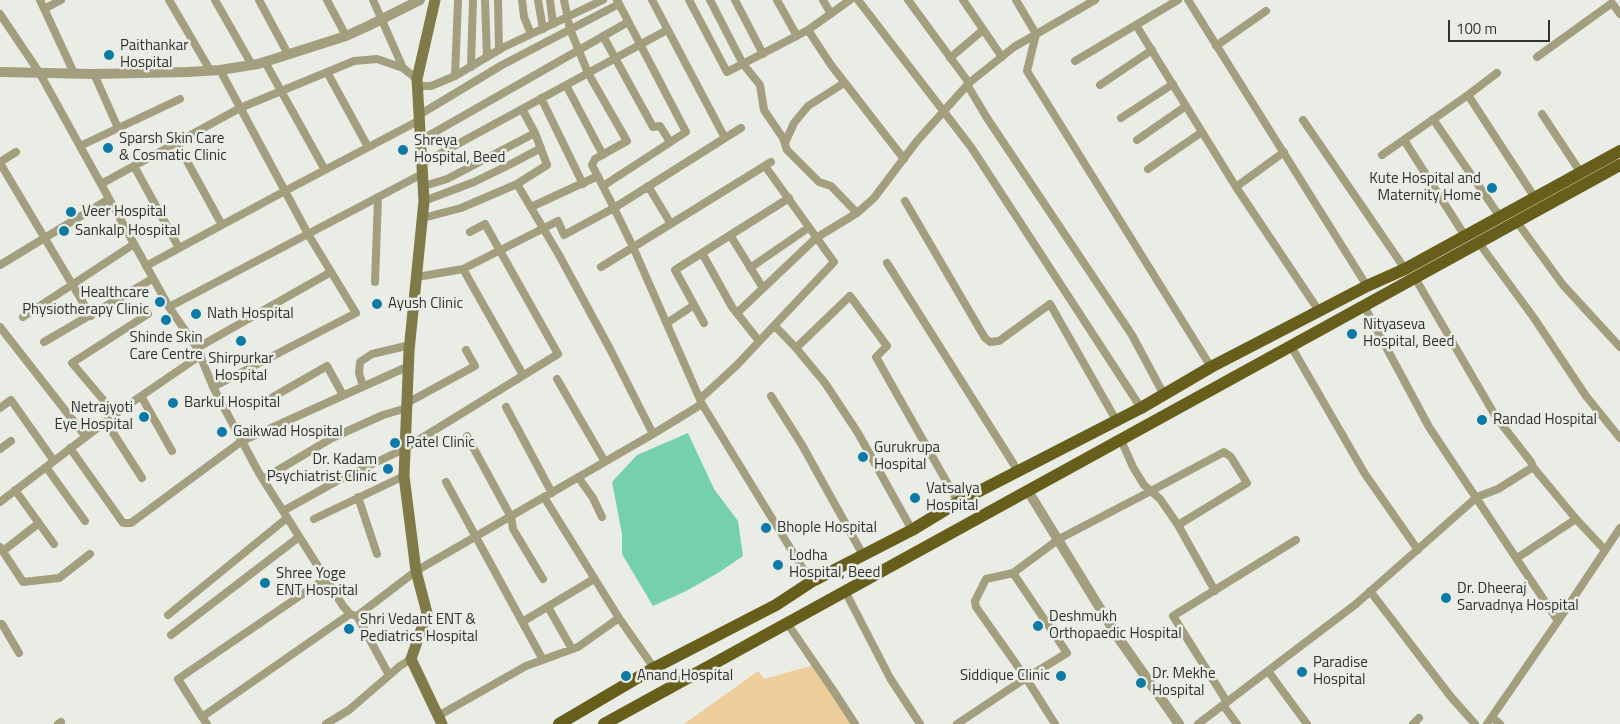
<!DOCTYPE html>
<html>
<head>
<meta charset="utf-8">
<style>
  body { margin:0 }
  #map { position:relative; width:1620px; height:724px; overflow:hidden; background:#eaede5; font-family:"Titillium Web",sans-serif }
  canvas { display:block }
  .scale { position:absolute; left:1448px; top:20px; width:102px; height:22px; box-sizing:border-box; border:2px solid #31322f; border-top:0; padding-left:6px; font-size:15px; line-height:18px; white-space:nowrap; color:#31322f; -webkit-text-stroke:4px #eaede5; paint-order:stroke }
</style>
</head>
<body>
<div id="map">
<canvas width="1620" height="724"></canvas>
<div class="scale">100 m</div>
</div>
<script>
const ctx = document.querySelector('canvas').getContext('2d');
ctx.lineJoin = 'round';
function fill(path, color) {
  ctx.fillStyle = color;
  ctx.fill(path, 'evenodd');
}
function poly(rows) {
  const path = new Path2D();
  for (const r of rows) {
    path.moveTo(r[0], r[1]);
    for (let i = 2; i < r.length; i += 2) path.lineTo(r[i], r[i + 1]);
  }
  return path;
}
function stroke(path, color, width, dash) {
  ctx.strokeStyle = color;
  ctx.lineWidth = width;
  ctx.lineCap = dash ? 'butt' : 'round';
  ctx.setLineDash(dash || []);
  ctx.stroke(path);
}
function label(font, color, halo, rows, align = 'center') {
  ctx.font = font + ' "Titillium Web",sans-serif';
  ctx.lineWidth = 5;
  ctx.setLineDash([]);
  ctx.textBaseline = 'middle';
  ctx.strokeStyle = halo;
  ctx.fillStyle = color;
  for (const [text, x, y, turn = 0] of rows) {
    ctx.save();
    ctx.translate(x, y);
    ctx.rotate((+turn || 0) * Math.PI / 180);
    ctx.textAlign = isNaN(turn) ? turn : align;
    if (halo) ctx.strokeText(text, 0, 0);
    ctx.fillText(text, 0, 0);
    ctx.restore();
  }
}
fill(poly([
  [814,665,850,724,684,724,758,671,764,679]
]), '#edce9a');
fill(poly([
  [688,433,714,489,738,521,743,556,718,573,686,591,653,606,622,554,622,534,612,482,637,455]
]), '#75d0ad');
stroke(poly([
  [40,0,74,73],
  [169,0,210,70],
  [215,0,252,65],
  [259,0,288,54],
  [327,0,346,36],
  [373,0,403,68],
  [485,0,487,57],
  [498,0,499,50],
  [522,0,524,17,531,34],
  [538,0,543,29],
  [550,0,553,24],
  [564,0,570,29,588,73,627,141,595,159,592,165,614,208,725,138,652,0],
  [689,0,727,72,808,30,850,0],
  [710,0,743,64,760,85,764,110,783,138,787,150,819,182,831,186,857,213],
  [735,0,763,54],
  [777,0,797,36],
  [823,0,831,14],
  [858,0,971,147,1141,408],
  [908,0,969,83],
  [963,0,1002,57],
  [1016,0,1036,34,1027,71,1211,367],
  [1188,0,1367,286],
  [44,9,61,0],
  [0,14,39,72,169,307,197,348,213,387,259,473,343,606,350,614,357,616,416,571,653,434,702,404,811,582],
  [1136,25,1236,187,1319,311],
  [808,30,831,65,904,159],
  [603,36,653,127,660,126,670,142],
  [1216,46,1266,11],
  [1537,57,1612,3,1620,14],
  [950,58,983,30],
  [1075,61,1178,0],
  [265,62,325,170],
  [471,67,473,0],
  [327,72,368,147],
  [94,74,118,128],
  [455,76,458,0],
  [566,85,603,155],
  [1100,85,1152,50],
  [417,86,431,86,455,76,502,48,603,0],
  [968,86,987,118,1132,335,1164,395],
  [1468,95,1535,198],
  [541,98,583,184],
  [1542,114,1581,173],
  [419,115,502,65,619,4],
  [1121,118,1173,84],
  [1433,119,1500,217],
  [1303,120,1405,269],
  [725,138,741,128],
  [421,140,628,22],
  [1137,140,1186,106],
  [1404,140,1465,236],
  [177,143,222,225],
  [785,143,794,123,808,106,844,83],
  [80,146,180,99],
  [1382,155,1468,95,1497,73],
  [0,162,16,152],
  [0,163,91,316],
  [423,163,667,30],
  [134,166,179,248],
  [1148,169,1202,132],
  [101,184,240,108,354,61,377,59,403,68,417,79],
  [517,184,559,255,610,349,653,434],
  [424,186,447,179,535,133,522,109],
  [603,186,686,132,617,0],
  [648,186,671,224],
  [1236,187,1284,152],
  [424,201,474,182,511,164,541,148],
  [905,201,985,338,990,342,999,341,1050,304,1116,420],
  [531,207,598,176],
  [423,218,461,208,517,184,547,165,535,133],
  [1517,222,1563,285,1620,347],
  [730,235,763,288],
  [1479,243,1534,318,1586,396,1620,438],
  [702,253,732,307,759,341],
  [887,263,1018,471],
  [0,265,109,199],
  [146,266,285,191,420,120],
  [601,267,771,162],
  [750,268,808,228],
  [463,269,523,375],
  [417,277,463,269,558,221,564,235,614,208,633,247,702,404],
  [1415,278,1496,417,1531,462,1533,467,1576,519,1605,550],
  [375,282,378,197],
  [1364,306,1429,427,1558,621],
  [169,307,424,173],
  [737,313,816,238,857,213,874,198,917,141,969,83,1014,47,1095,0],
  [23,317,134,244],
  [667,323,694,305],
  [704,323,675,270,789,198],
  [775,326,796,348,825,383,858,433,912,530],
  [0,327,86,437],
  [44,342,152,279],
  [1291,346,1365,474,1418,550],
  [197,348,331,272],
  [796,348,850,296,887,346,876,357,958,502],
  [557,379,605,462],
  [363,386,359,373,360,362,372,354,410,345],
  [213,387,356,313,308,234,220,70],
  [141,396,172,451],
  [771,396,802,445,863,555],
  [273,397,327,366,343,395],
  [700,399,736,366,834,262,765,166],
  [407,403,475,366,466,350],
  [506,407,552,493],
  [0,408,11,400,54,461],
  [116,415,72,363,148,314],
  [106,422,142,478],
  [467,436,511,517,513,529,543,579],
  [1121,440,1133,467,1144,485,1160,499,1178,525,1215,591],
  [70,448,123,523,131,523,242,441,409,366],
  [0,449,11,441],
  [46,467,85,521],
  [578,477,593,498,602,517],
  [263,479,332,438,383,415,407,408],
  [446,482,543,660],
  [15,490,54,544],
  [358,497,377,554],
  [544,497,619,618,654,668],
  [0,502,125,407,201,355],
  [283,511,337,481,404,449,558,354,485,224,470,232],
  [314,519,404,476],
  [0,547,23,582,59,578,90,554],
  [3,551,39,523],
  [1517,558,1576,519],
  [1013,573,1059,539,1151,491,1224,452,1231,457,1247,483,1178,525],
  [845,591,890,678,920,724],
  [1370,591,1451,697,1475,724],
  [548,607,572,649],
  [168,615,287,518],
  [357,616,389,675],
  [522,622,594,579],
  [787,623,835,693,855,724],
  [0,624,2,624,19,653],
  [171,635,299,537],
  [1268,671,1307,724],
  [1227,702,1173,616,1296,540],
  [1223,705,1237,724],
  [438,716,526,666,578,647,619,618],
  [202,717,178,679,326,578],
  [1492,717,1500,724],
  [58,724,61,722],
  [207,724,202,717,350,614],
  [326,724,349,710,400,666,411,659],
  [957,724,1026,678,1067,653,1013,573,986,579,975,601,976,607,1026,678,1055,724],
  [1198,724,1356,604,1477,497,1498,489,1533,467],
  [1413,724,1419,718],
  [1487,724,1558,621,1620,528]
]), '#a29e7e', 8);
stroke(poly([
  [0,72,94,74,188,72,220,70,258,64,346,36,368,26,420,0],
  [1028,491,1117,636,1179,724]
]), '#a29e7e', 10);
stroke(poly([
  [435,0,417,79,424,201,409,351,404,476,416,571,427,613,411,659,442,724]
]), '#807948', 11);
stroke(poly([
  [559,724,654,668,776,605,811,582,912,530,958,502,1141,408,1211,367,1319,311,1367,286,1405,269,1620,151],
  [604,724,1620,165]
]), '#675e1b', 12);
for (const [x, y, r, color] of [
  [109,55,6,"#0c7aa4"],
  [108,148,6,"#0c7aa4"],
  [403,150,6,"#0c7aa4"],
  [1492,188,6,"#0c7aa4"],
  [71,212,6,"#0c7aa4"],
  [64,231,6,"#0c7aa4"],
  [160,302,6,"#0c7aa4"],
  [377,304,6,"#0c7aa4"],
  [196,314,6,"#0c7aa4"],
  [166,320,6,"#0c7aa4"],
  [1352,334,6,"#0c7aa4"],
  [241,341,6,"#0c7aa4"],
  [173,403,6,"#0c7aa4"],
  [144,417,6,"#0c7aa4"],
  [1482,420,6,"#0c7aa4"],
  [222,432,6,"#0c7aa4"],
  [395,443,6,"#0c7aa4"],
  [863,457,6,"#0c7aa4"],
  [388,469,6,"#0c7aa4"],
  [915,498,6,"#0c7aa4"],
  [766,528,6,"#0c7aa4"],
  [778,565,6,"#0c7aa4"],
  [265,583,6,"#0c7aa4"],
  [1446,598,6,"#0c7aa4"],
  [1038,626,6,"#0c7aa4"],
  [349,629,6,"#0c7aa4"],
  [1302,672,6,"#0c7aa4"],
  [626,676,6,"#0c7aa4"],
  [1061,676,6,"#0c7aa4"],
  [1141,683,6,"#0c7aa4"]
]) {
  const dot = new Path2D();
  dot.arc(x, y, r, 0, 2 * Math.PI);
  ctx.fillStyle = color;
  ctx.fill(dot);
  stroke(dot, '#eaede5', 2);
}
label('15px', '#31322f', '#eaede5', [
  ["Paithankar",120,46],
  ["Hospital",120,63],
  ["Sparsh Skin Care",119,139],
  ["& Cosmatic Clinic",119,156],
  ["Shreya",414,141],
  ["Hospital, Beed",414,158],
  ["Kute Hospital and",1481,179,"right"],
  ["Maternity Home",1481,196,"right"],
  ["Veer Hospital",82,212],
  ["Sankalp Hospital",75,231],
  ["Healthcare",149,293,"right"],
  ["Physiotherapy Clinic",149,310,"right"],
  ["Ayush Clinic",388,304],
  ["Nath Hospital",207,314],
  ["Nityaseva",1363,325],
  ["Hospital, Beed",1363,342],
  ["Shinde Skin",166,338,"center"],
  ["Care Centre",166,355,"center"],
  ["Shirpurkar",241,359,"center"],
  ["Hospital",241,376,"center"],
  ["Barkul Hospital",184,403],
  ["Netrajyoti",133,408,"right"],
  ["Eye Hospital",133,425,"right"],
  ["Randad Hospital",1493,420],
  ["Gaikwad Hospital",233,432],
  ["Patel Clinic",406,443],
  ["Gurukrupa",874,448],
  ["Hospital",874,465],
  ["Dr. Kadam",377,460,"right"],
  ["Psychiatrist Clinic",377,477,"right"],
  ["Vatsalya",926,489],
  ["Hospital",926,506],
  ["Bhople Hospital",777,528],
  ["Lodha",789,556],
  ["Hospital, Beed",789,573],
  ["Shree Yoge",276,574],
  ["ENT Hospital",276,591],
  ["Dr. Dheeraj",1457,589],
  ["Sarvadnya Hospital",1457,606],
  ["Deshmukh",1049,617],
  ["Orthopaedic Hospital",1049,634],
  ["Shri Vedant ENT &",360,620],
  ["Pediatrics Hospital",360,637],
  ["Paradise",1313,663],
  ["Hospital",1313,680],
  ["Dr. Mekhe",1152,674],
  ["Hospital",1152,691],
  ["Anand Hospital",637,676],
  ["Siddique Clinic",1050,676,"right"]
], 'left');
</script>
</body>
</html>
